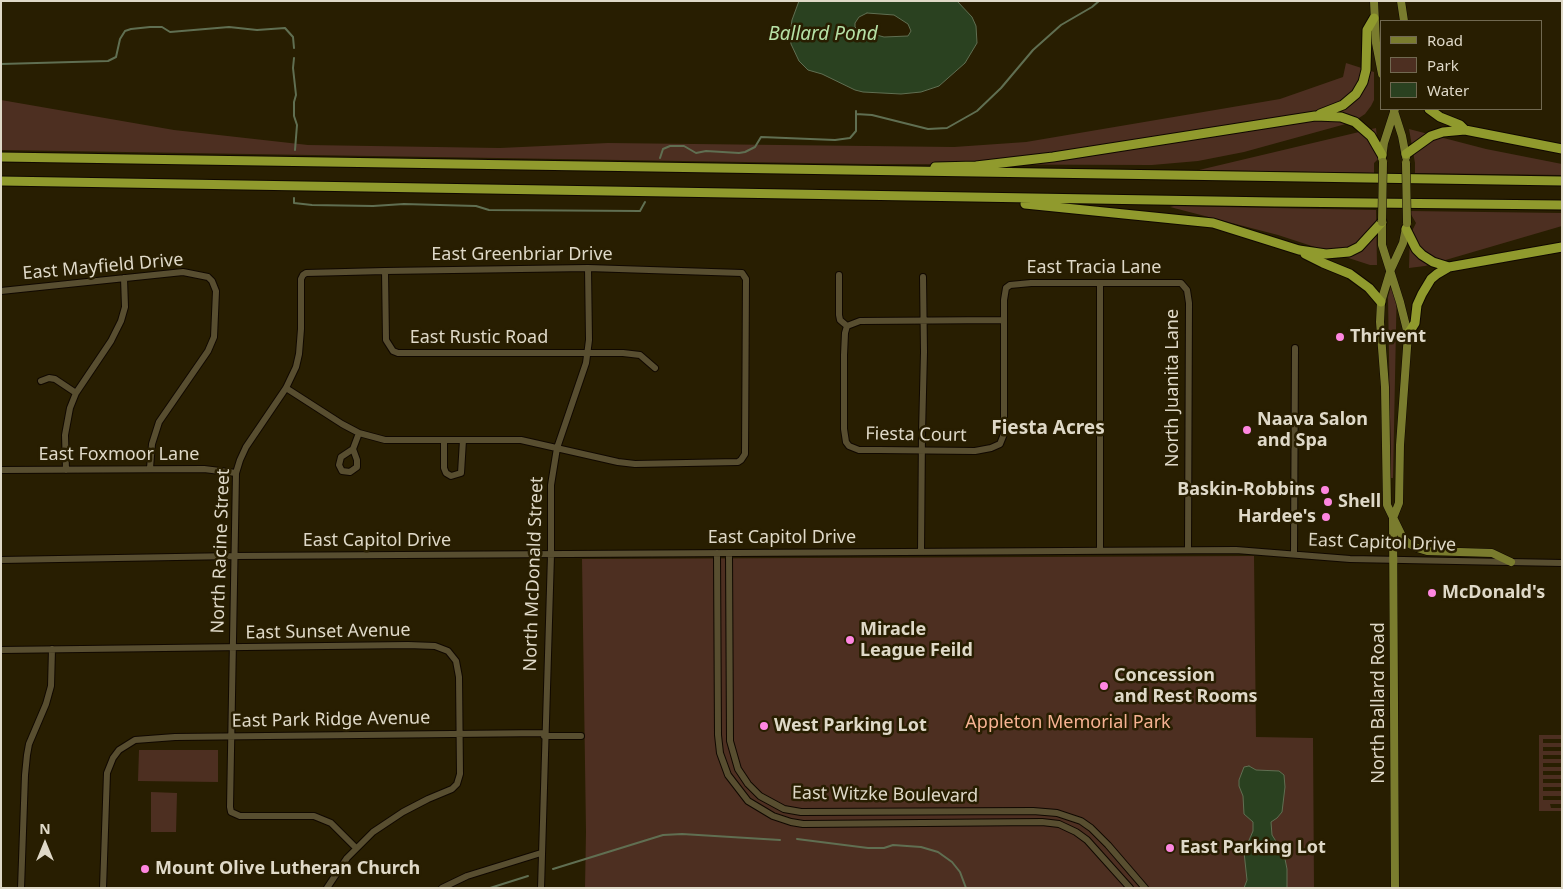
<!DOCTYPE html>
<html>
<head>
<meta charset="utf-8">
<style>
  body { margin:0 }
  #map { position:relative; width:1563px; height:889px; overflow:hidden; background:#281e01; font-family:"Noto Sans",sans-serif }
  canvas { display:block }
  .frame { position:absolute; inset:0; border:2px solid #dfd9c8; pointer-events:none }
  .legend { position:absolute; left:1380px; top:20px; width:162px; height:90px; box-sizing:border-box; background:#281e01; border:1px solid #716951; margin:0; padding:6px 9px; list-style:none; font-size:15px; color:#dfd9c8 }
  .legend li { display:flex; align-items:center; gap:10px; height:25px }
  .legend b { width:25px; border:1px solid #716951 }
  .north { position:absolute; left:20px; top:819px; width:50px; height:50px; -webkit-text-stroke:4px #281e01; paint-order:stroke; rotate:0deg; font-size:14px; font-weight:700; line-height:20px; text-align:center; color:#dfd9c8 }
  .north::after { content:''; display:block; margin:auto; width:18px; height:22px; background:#dfd9c8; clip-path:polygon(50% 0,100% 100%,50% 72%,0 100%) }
</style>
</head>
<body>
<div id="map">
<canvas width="1563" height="889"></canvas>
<div class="frame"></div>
<ul class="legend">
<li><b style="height:6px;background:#7a7c2e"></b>Road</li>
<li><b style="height:14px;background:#4d2f21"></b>Park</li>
<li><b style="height:14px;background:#2a4120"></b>Water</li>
</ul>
<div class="north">N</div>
</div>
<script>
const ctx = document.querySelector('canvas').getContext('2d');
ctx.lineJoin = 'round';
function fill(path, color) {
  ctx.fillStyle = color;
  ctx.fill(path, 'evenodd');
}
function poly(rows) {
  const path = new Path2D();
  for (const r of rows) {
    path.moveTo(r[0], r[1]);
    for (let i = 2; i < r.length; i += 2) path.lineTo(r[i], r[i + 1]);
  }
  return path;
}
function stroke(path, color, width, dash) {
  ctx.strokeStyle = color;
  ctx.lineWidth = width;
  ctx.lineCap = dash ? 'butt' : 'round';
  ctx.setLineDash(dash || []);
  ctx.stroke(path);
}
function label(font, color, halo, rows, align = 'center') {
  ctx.font = font + ' "Noto Sans",sans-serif';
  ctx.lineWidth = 5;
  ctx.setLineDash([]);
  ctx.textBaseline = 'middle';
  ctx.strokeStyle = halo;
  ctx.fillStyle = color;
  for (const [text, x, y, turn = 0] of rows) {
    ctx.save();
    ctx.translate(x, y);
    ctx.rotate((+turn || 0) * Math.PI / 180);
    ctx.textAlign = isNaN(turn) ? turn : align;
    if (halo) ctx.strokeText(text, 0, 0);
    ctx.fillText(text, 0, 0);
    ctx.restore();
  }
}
fill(poly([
  [1346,63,1374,72,1374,100,1371,106,1365,114,1353,122,1244,152,1198,161,1152,165,868,164,1,150,1,100,174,130,308,145,500,148,608,143,954,147,1026,142,1280,99,1343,77],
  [1376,128,1379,158,1374,163,1374,173,1199,170],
  [1409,129,1486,149,1562,164,1562,175,1415,173,1415,163],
  [1174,206,1376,210,1377,265,1370,265,1278,235,1170,207],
  [1409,211,1562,213,1562,226,1425,266,1409,268,1410,235,1416,223],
  [1397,279,1393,478,1391,478,1388,297,1392,283],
  [1254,556,1256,737,1313,738,1314,888,585,888,586,832,582,559],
  [1539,735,1562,735,1562,739,1543,739,1543,743,1562,743,1562,747,1543,747,1543,751,1562,751,1562,755,1543,755,1543,759,1562,759,1562,763,1543,763,1543,767,1562,767,1562,771,1543,771,1543,775,1562,775,1562,779,1543,779,1543,783,1562,783,1562,787,1543,787,1543,791,1562,791,1562,796,1543,796,1543,800,1562,800,1562,804,1550,804,1551,808,1562,808,1562,811,1539,811],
  [139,750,218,750,218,782,138,781],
  [151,792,177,793,176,832,151,832]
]), '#4d2f21');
const water = poly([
  [799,1,957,1,972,17,976,26,977,43,965,63,939,86,921,92,901,94,863,92,855,90,822,74,808,70,799,61,791,44,790,34,792,20,799,1],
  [867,13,894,15,908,24,911,31,908,36,884,37,858,30,855,27,855,23,859,17,867,13],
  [1249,766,1256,770,1279,771,1284,775,1285,787,1282,812,1277,818,1271,822,1272,835,1284,854,1287,869,1287,888,1244,888,1247,880,1244,852,1253,831,1253,822,1244,814,1243,796,1239,786,1239,780,1244,767,1249,766]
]);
fill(water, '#2a4120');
stroke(water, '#606f52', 1);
stroke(poly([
  [294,58,293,68,296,95,294,102,294,116,297,125,295,150],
  [1,64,108,61,116,57,120,39,125,31,131,29,150,27,162,27,170,32,229,27,257,30,285,28,293,37,294,48],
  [856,114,872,115,928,129,947,128,977,111,1001,88,1033,50,1061,25,1092,7,1099,1],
  [660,158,663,149,670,146,684,146,696,153,706,151,739,153,745,152,755,147,761,137,835,140,850,138,856,131,856,111],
  [294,198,294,203,312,205,373,206,404,204,476,206,489,210,640,211,645,202],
  [797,839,868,848,884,848,893,845,921,847,938,852,952,862,960,872,966,888],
  [553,869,663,835,682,834,780,840],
  [490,888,528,876]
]), '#606f52', 2);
const minor = poly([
  [385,271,386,340,393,351,398,353,623,353,640,355,655,368],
  [839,275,839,315,840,320,847,326],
  [1,291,183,272,208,277,212,281,216,291,214,337,208,351,159,422,152,444,150,468],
  [1004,320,860,321,847,326,845,333,844,355,844,429,846,442,849,446,859,450,879,450,975,451,991,448,1000,444,1004,434,1004,300,1006,288,1010,285,1031,283,1181,283,1187,290,1189,303,1188,550],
  [41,381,49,378,55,379,76,393],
  [286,388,342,424,359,433,385,440,521,440,618,462,635,464,738,462,741,460,745,454,746,279,742,273,588,268,385,271,306,273,303,275,301,279,301,329,299,354,296,367,286,388,246,447,240,460,236,473,230,807,231,812,240,816,314,816,331,823,356,848],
  [444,440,444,468,446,473,451,476,461,473,463,440],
  [353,449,341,457,339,465,342,471,350,472,357,467,357,460,353,449,359,433],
  [1,470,204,469,236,473],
  [66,470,65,435,70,408,76,393,111,341,121,321,125,307,124,278],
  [1100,551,1100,283],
  [921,552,922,433,924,352,923,277],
  [717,553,718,735,720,753,728,775,748,801,773,816,791,822,803,824,1042,822,1059,824,1076,832,1087,840,1130,888],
  [729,553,730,741,738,769,748,784,760,796,784,809,801,812,1033,811,1057,813,1081,821,1091,828,1108,845,1145,888],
  [1294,554,1295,348],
  [1,560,234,556,1236,550,1350,559,1562,563],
  [1,650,408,645,435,646,448,651,456,661,459,677,460,774,457,784,452,789,428,799,403,812,373,832,347,858,327,888],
  [544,736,581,736],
  [21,888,25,775,27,755,29,744,46,704,51,686,52,649],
  [103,888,107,773,113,758,119,750,135,740,175,737,545,733],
  [442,888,467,876,541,853],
  [541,888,551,555,551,485,557,448,586,363,589,340,588,268]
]);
const major = poly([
  [1374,1,1376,43,1382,74],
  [1401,1,1404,21],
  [1394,111,1402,136,1406,157],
  [1382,158,1384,143,1395,109],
  [1382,222,1382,245,1400,302,1408,334,1400,445,1399,503,1393,518,1395,888],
  [1406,228,1403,243,1391,269,1381,302,1380,322,1385,387,1387,505,1403,538,1408,543,1417,548,1427,551,1492,553,1511,562]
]);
const highway = poly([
  [1429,109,1440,117,1460,125,1465,130],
  [1320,114,1343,105,1356,94,1363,82,1366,70,1367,30,1374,18],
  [1406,154,1431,136,1443,132,1465,130,1562,149],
  [1,157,1562,181],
  [935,167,976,166,1053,157,1315,116,1341,117,1355,122,1371,136,1382,155],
  [1,181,1275,202,1562,205],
  [1025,204,1213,223,1299,250,1326,254,1349,252,1359,247,1382,222],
  [1406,229,1416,249,1422,255,1433,262,1449,267],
  [1305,254,1323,263,1350,274,1369,288,1381,302],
  [1408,334,1415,323,1417,305,1422,294,1431,279,1437,274,1449,267,1562,247]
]);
stroke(minor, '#100800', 8);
stroke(major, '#100800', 9);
stroke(highway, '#100800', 11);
stroke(minor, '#584e30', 6);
stroke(major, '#7a7c2e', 8);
stroke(highway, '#909a2d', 9);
const majorBridge = poly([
  [1406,163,1407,223],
  [1382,222,1383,162]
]);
stroke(majorBridge, '#100800', 9, []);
stroke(majorBridge, '#7a7c2e', 8);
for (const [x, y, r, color] of [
  [1340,337,5,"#fe86e0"],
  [1247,430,5,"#fe86e0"],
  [1325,490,5,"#fe86e0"],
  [1328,502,5,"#fe86e0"],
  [1326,517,5,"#fe86e0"],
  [1432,593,5,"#fe86e0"],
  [850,640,5,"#fe86e0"],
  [1104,686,5,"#fe86e0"],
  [764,726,5,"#fe86e0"],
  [1170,848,5,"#fe86e0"],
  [145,869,5,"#fe86e0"]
]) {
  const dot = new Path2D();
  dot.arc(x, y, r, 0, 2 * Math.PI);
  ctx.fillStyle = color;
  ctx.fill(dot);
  stroke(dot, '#281e01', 2);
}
label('18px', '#dfd9c8', '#281e01', [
  ["East Greenbriar Drive",522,255],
  ["East Mayfield Drive",103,267,-5],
  ["East Tracia Lane",1094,268],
  ["East Rustic Road",479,338],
  ["North Juanita Lane",1173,388,-90],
  ["Fiesta Court",916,435,1],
  ["East Foxmoor Lane",119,455],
  ["East Capitol Drive",782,538],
  ["East Capitol Drive",377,541],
  ["East Capitol Drive",1382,543,2],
  ["North Racine Street",221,551,-88],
  ["North McDonald Street",534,574,-88],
  ["East Sunset Avenue",328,632,-1],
  ["North Ballard Road",1379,703,-90],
  ["East Park Ridge Avenue",331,720,-1],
  ["East Witzke Boulevard",885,795,1]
]);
label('bold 18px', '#dfd9c8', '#281e01', [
  ["Thrivent",1350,337],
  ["Naava Salon",1257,420],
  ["and Spa",1257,441],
  ["Baskin-Robbins",1315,490,"right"],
  ["Shell",1338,502],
  ["Hardee's",1316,517,"right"],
  ["McDonald's",1442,593],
  ["Miracle",860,630],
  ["League Feild",860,651],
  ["Concession",1114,676],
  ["and Rest Rooms",1114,697],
  ["West Parking Lot",774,726],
  ["East Parking Lot",1180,848],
  ["Mount Olive Lutheran Church",155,869]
], 'left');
label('18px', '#f6b292', '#281e01', [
  ["Appleton Memorial Park",1068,723]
]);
label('italic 19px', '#b6e1a6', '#281e01', [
  ["Ballard Pond",823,35]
]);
label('bold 19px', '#dfd9c8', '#281e01', [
  ["Fiesta Acres",1048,429]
]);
</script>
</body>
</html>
